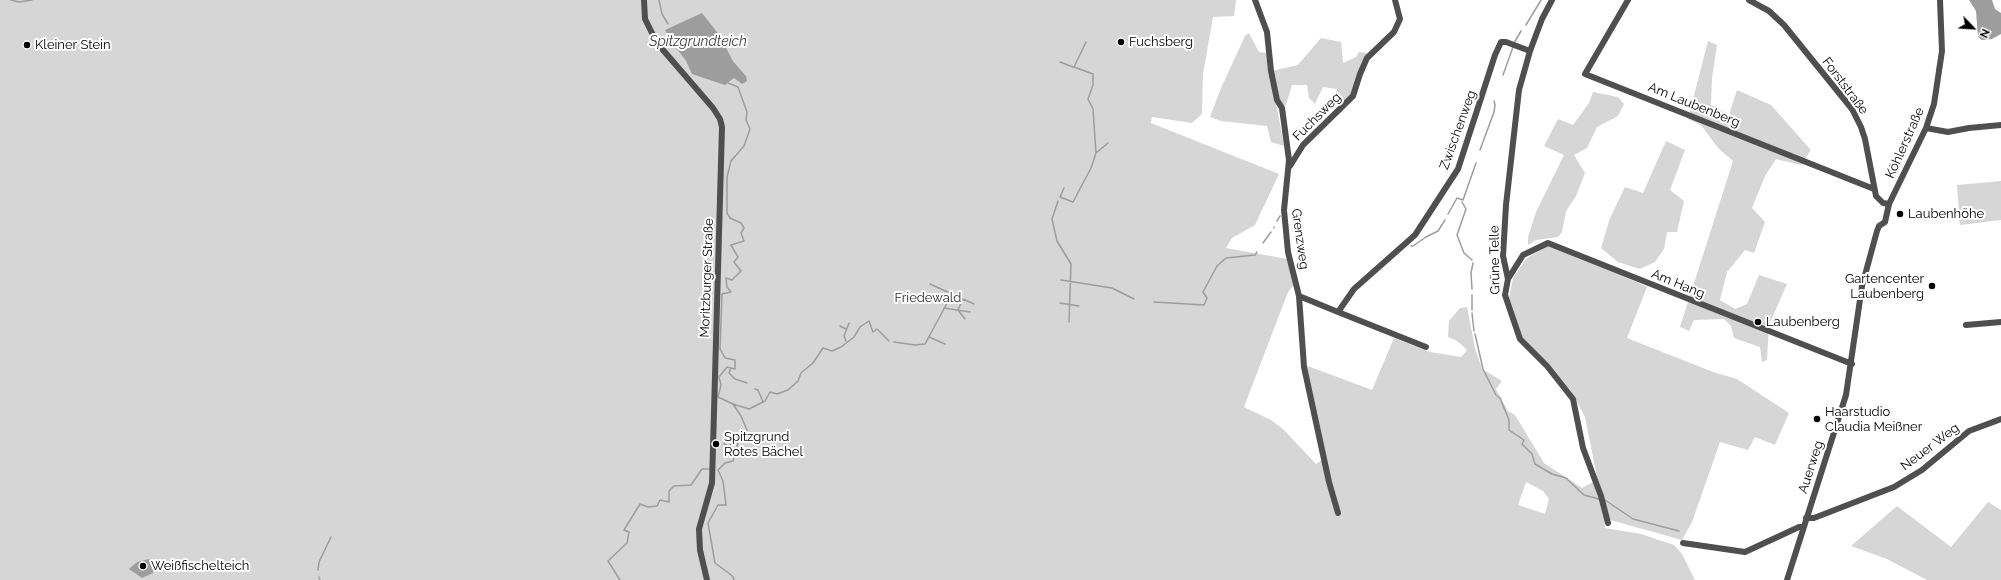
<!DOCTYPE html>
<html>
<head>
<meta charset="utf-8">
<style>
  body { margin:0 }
  #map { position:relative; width:2001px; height:580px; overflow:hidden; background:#fff; font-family:Raleway,sans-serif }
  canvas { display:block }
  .north { position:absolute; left:1953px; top:8px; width:40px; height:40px; -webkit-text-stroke:3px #fff; paint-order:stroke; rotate:115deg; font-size:11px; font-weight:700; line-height:16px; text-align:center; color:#000 }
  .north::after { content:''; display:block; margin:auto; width:14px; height:18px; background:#000; clip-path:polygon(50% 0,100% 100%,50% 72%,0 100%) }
</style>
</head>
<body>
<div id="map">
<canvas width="2001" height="580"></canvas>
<div class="north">N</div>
</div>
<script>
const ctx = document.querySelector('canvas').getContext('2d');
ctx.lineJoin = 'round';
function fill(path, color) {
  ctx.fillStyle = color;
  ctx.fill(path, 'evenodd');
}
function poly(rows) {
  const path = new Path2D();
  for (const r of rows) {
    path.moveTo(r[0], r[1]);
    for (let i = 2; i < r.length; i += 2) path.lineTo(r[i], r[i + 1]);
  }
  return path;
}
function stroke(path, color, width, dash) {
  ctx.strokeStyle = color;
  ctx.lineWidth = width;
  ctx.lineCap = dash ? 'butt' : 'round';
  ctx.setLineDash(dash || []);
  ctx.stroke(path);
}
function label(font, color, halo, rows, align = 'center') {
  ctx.font = font + ' Raleway,sans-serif';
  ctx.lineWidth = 4;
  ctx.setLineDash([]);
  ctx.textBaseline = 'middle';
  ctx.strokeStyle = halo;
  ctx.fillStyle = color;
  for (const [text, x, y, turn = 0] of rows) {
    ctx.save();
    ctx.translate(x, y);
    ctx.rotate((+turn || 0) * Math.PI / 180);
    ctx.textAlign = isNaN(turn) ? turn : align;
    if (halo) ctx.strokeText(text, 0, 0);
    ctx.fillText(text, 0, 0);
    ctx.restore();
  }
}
fill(poly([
  [0,0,1236,0,1234,16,1213,17,1203,74,1202,114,1192,123,1152,117,1151,123,1279,174,1255,225,1232,238,1226,248,1287,259,1294,285,1288,292,1244,407,1271,420,1283,429,1316,464,1325,458,1305,365,1372,390,1394,338,1430,352,1461,357,1467,350,1457,341,1448,337,1449,321,1460,308,1467,307,1475,348,1482,369,1502,381,1496,389,1508,411,1515,415,1544,463,1582,488,1593,482,1604,515,1605,528,1641,534,1674,545,1682,554,1695,580,0,580],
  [720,36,733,61,746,76,734,77,728,83,693,74,686,61,673,44],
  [1526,482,1543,491,1549,499,1545,514,1518,505],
  [1249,33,1259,52,1267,53,1284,146,1271,142,1267,126,1221,121,1210,117,1221,88,1245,36],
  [1321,38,1341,42,1343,63,1356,57,1359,52,1368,53,1351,94,1339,106,1333,105,1337,89,1323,87,1315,104,1309,98,1307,85,1292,85,1286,105,1282,108,1271,71,1298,65],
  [1708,41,1717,45,1712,78,1711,105,1729,115,1737,90,1771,105,1811,150,1801,165,1776,159,1765,176,1752,208,1765,222,1754,253,1745,250,1727,272,1720,300,1735,309,1747,304,1759,275,1787,284,1769,325,1767,360,1762,362,1760,347,1734,338,1731,326,1724,319,1694,320,1689,331,1680,327,1733,161,1718,148,1701,125,1688,119],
  [1593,92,1618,97,1624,104,1618,116,1597,127,1587,148,1574,155,1585,173,1576,196,1566,211,1562,232,1558,237,1536,240,1528,245,1528,237,1536,212,1564,155,1544,146,1558,119,1573,125,1589,103],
  [1666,141,1685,150,1670,190,1684,201,1677,232,1667,232,1664,249,1655,262,1640,269,1618,262,1601,248,1610,218,1625,187,1643,193],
  [2001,181,2001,220,1960,225,1957,185],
  [1548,245,1597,264,1647,287,1627,338,1713,372,1737,379,1789,413,1775,445,1755,437,1748,450,1720,442,1692,522,1682,540,1610,520,1598,482,1585,417,1571,391,1522,338,1509,298,1513,278,1526,259],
  [1988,502,2001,510,2001,580,1927,580,1887,559,1851,546,1897,506,1951,547]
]), '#d6d6d6');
fill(poly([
  [1969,0,1992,0,1995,9,2001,13,2001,34,1992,39,1982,40,1978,37,1976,11],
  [702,13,720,36,733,61,746,76,747,81,742,84,734,78,725,85,692,74,686,61,673,44,665,30],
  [149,559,155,564,153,573,142,578,129,569,137,562]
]), '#9d9d9d');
stroke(poly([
  [11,0,19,2,32,0],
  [659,0,662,14,668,24],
  [1526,25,1541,0],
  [1514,43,1521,31],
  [1060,62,1073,67],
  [1503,75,1513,47],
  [728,83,738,87,747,112,746,120,750,129,744,146,731,161,727,177,727,213,730,218,741,223,744,228,741,233,744,241,731,245,738,257,734,262,741,271,732,280,726,278,727,287,731,292,722,294,720,349,725,358,735,360,735,369,727,367,719,377,721,385,718,397,733,404,741,416,747,430,745,433,731,434,726,437,724,444,728,446,736,442,738,443,733,461,725,463,718,470,723,481,726,505,718,505,708,523,715,563,730,574,734,578,733,580],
  [1480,150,1494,112,1495,105,1494,101],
  [1096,153,1108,143],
  [1064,188,1060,197,1073,202,1091,168,1096,153,1093,109,1088,99,1093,85,1093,74,1074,67,1086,42],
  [1058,201,1052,219,1057,241,1071,264,1069,322],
  [1462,202,1466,209,1457,235,1464,253,1472,260],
  [1448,214,1457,198,1463,200,1476,163],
  [1277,221,1280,216],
  [1274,228,1274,227],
  [1263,243,1271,232],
  [1411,246,1413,246,1426,237,1438,231,1445,220],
  [1061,280,1112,288,1134,299],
  [930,284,974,304],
  [1472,289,1471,273,1473,263],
  [1472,295,1472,310],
  [963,299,958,310,965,319],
  [1154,302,1204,305,1207,298,1203,292,1217,266,1226,258,1255,255,1257,252],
  [1060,303,1079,306],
  [944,308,970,312],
  [1472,313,1474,331],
  [840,326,846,329],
  [1475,334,1483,369,1496,395],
  [929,337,945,344],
  [846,341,844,336,849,323],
  [894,342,915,345,925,344,952,294],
  [731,368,729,373,735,379,747,383],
  [755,389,758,390,763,402],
  [1497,396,1500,398,1509,420,1509,430,1524,440,1522,444,1532,454,1535,464,1552,474,1566,478,1584,495,1599,499],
  [733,404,749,409,765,401,770,392,777,394,788,390,798,381,801,373,813,363,823,348,832,351,841,347,854,337,860,327,869,321,873,332,877,329,889,341],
  [1605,500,1633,519,1679,531],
  [318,570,319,562,331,537],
  [319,577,320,580],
  [620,580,608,561,627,543,629,532,624,530,640,504,648,507,657,506,660,500,669,502,669,491,674,486,691,485,702,469,709,469]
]), '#9d9d9d', 1.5);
stroke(poly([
  [644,0,645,19,657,43,713,108,720,119,722,127,712,483,699,529,700,550,707,580],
  [1255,0,1267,32,1271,71,1277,100,1282,108,1289,160,1284,210,1288,252,1299,296,1304,367,1329,482,1338,513],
  [1552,0,1542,19,1530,51,1519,90,1506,205,1503,256,1508,279,1505,295,1520,339,1547,366,1573,399,1583,448,1601,496,1608,523],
  [1628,0,1585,74,1874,189],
  [1749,0,1769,11,1784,25,1852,109,1861,127,1865,139,1876,196,1883,203,1889,204],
  [1926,128,1948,132,1969,128,2001,125],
  [1290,166,1303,145,1353,96,1360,74,1367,58,1394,32,1400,19,1395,0],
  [1508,279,1523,255,1548,243,1852,364],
  [1299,296,1338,312,1354,289,1415,235,1458,169,1495,55,1501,42,1506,42,1530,51],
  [1338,312,1426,347],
  [1966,325,2001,322],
  [1806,518,1814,518,1894,487,1922,470,1969,431,2001,419],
  [1683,543,1745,552,1799,527,1803,527],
  [1787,580,1846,395,1862,286,1877,231,1879,226,1885,222,1889,204,1926,128,1934,104,1942,51,1940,0]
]), '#4f4f4f', 6);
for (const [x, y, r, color] of [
  [1121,42,4,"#000"],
  [27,45,4,"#000"],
  [1900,214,4,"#000"],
  [1932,286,4,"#000"],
  [1758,322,4,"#000"],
  [1817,419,4,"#000"],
  [716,444,4,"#000"],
  [143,566,4,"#000"]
]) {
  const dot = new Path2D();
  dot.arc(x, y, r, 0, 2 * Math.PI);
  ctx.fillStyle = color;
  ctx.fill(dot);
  stroke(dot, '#fff', 1.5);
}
label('13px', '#000', '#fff', [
  ["Fuchsberg",1129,42],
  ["Kleiner Stein",35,45],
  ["Laubenhöhe",1908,214],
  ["Gartencenter",1924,279,"right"],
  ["Laubenberg",1924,294,"right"],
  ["Laubenberg",1766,322],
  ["Haarstudio",1825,412],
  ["Claudia Meißner",1825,427],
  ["Spitzgrund",724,437],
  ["Rotes Bächel",724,452],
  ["Weißfischelteich",151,566]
], 'left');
label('13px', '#000', '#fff', [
  ["Forststraße",1845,86,53],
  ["Am Laubenberg",1694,105,22],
  ["Fuchsweg",1317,117,-45],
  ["Zwischenweg",1458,130,-70],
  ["Köhlerstraße",1905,143,-66],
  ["Grenzweg",1300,239,82],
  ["Grüne Telle",1495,260,-91],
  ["Moritzburger Straße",707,278,-88],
  ["Am Hang",1678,284,22],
  ["Neuer Weg",1930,447,-37],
  ["Auerweg",1811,467,-72]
]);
label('13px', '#2d2d2d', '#fff', [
  ["Friedewald",928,298]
]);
label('italic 14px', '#3e3e3e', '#fff', [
  ["Spitzgrundteich",698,42]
]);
</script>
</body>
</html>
